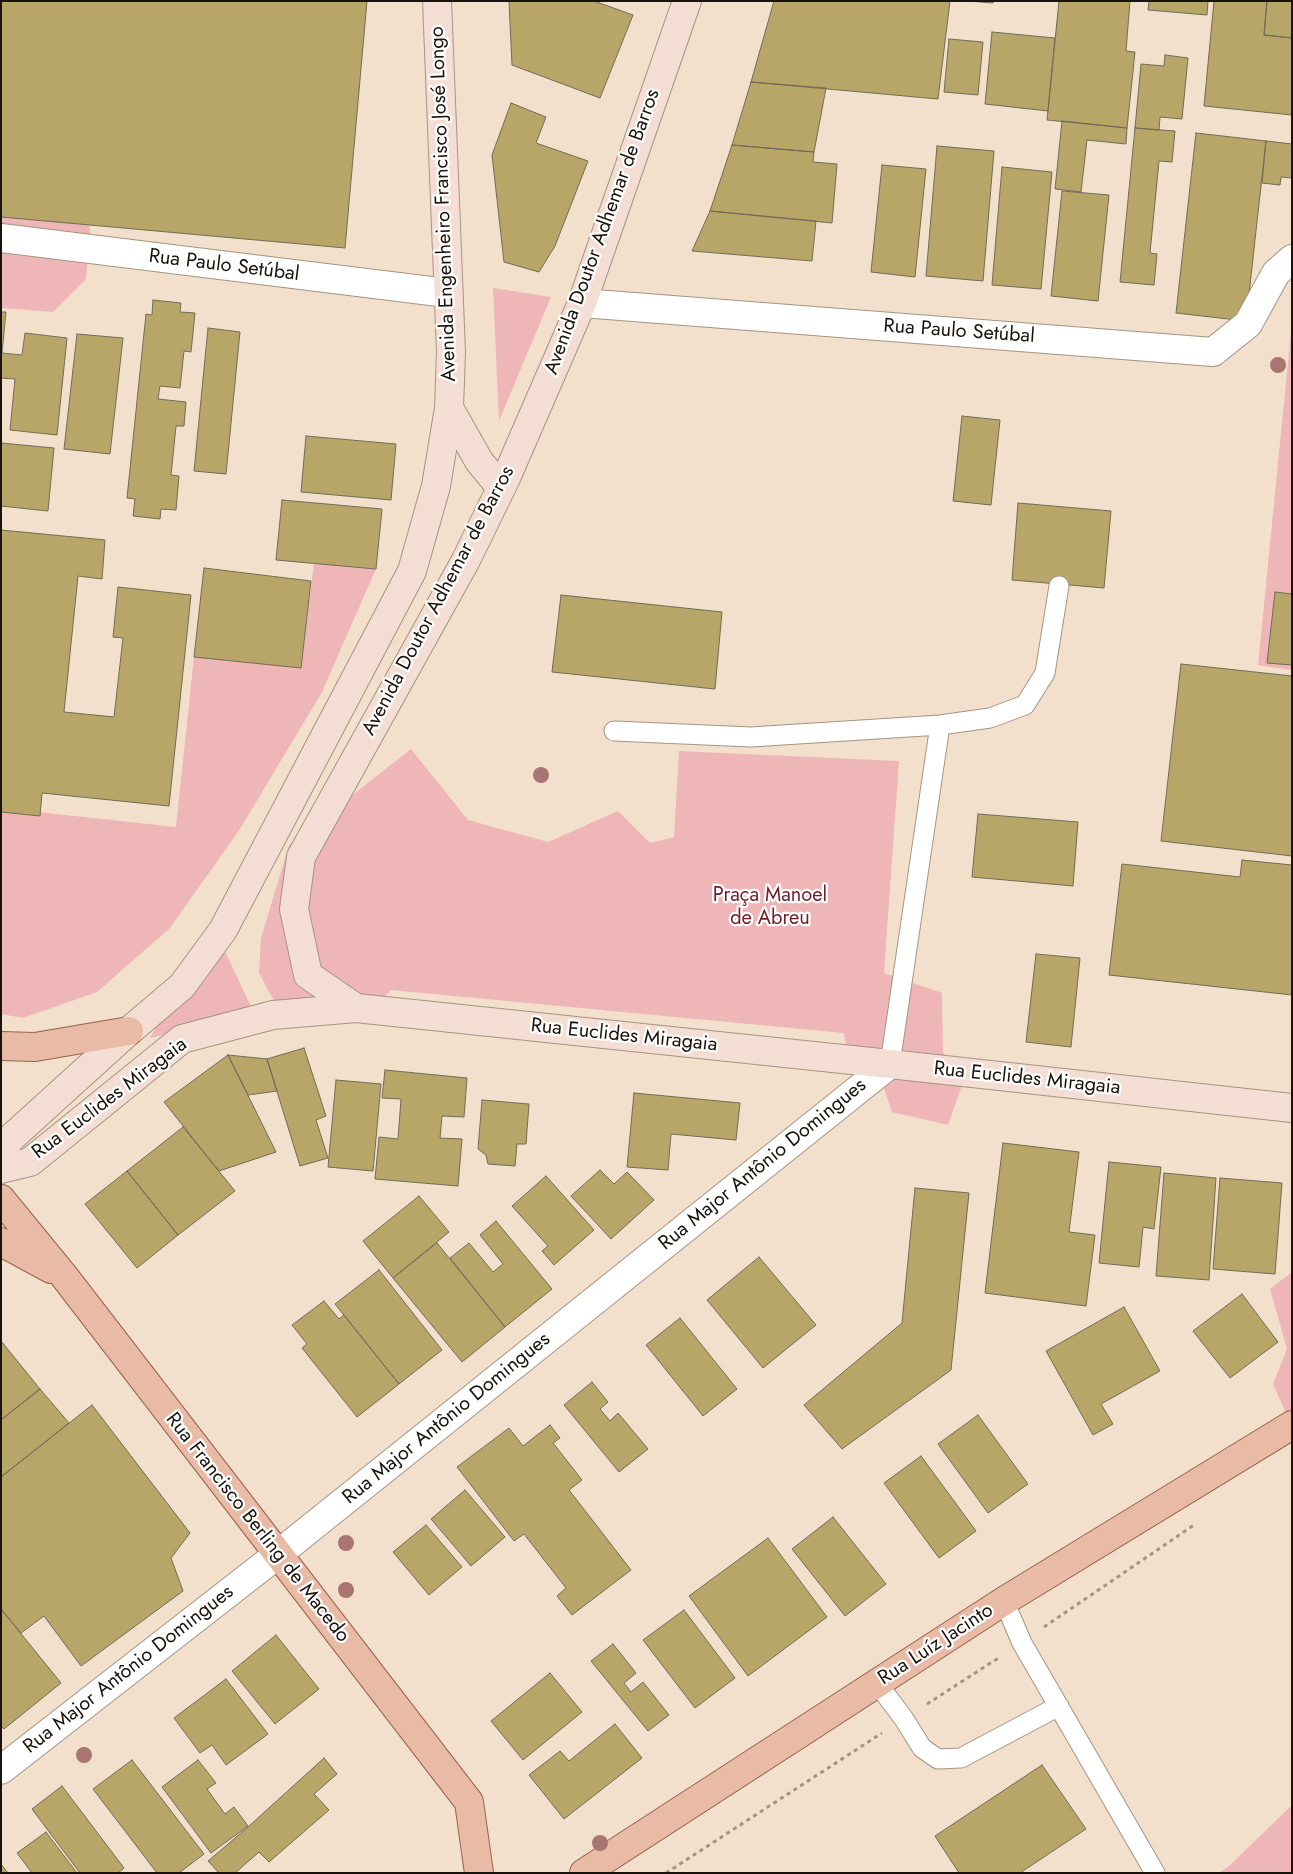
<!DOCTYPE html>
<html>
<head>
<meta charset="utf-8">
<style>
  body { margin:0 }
  #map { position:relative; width:1293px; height:1874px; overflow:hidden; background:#f2e0cd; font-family:Jost,sans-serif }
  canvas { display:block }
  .frame { position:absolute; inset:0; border:2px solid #19130c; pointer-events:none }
</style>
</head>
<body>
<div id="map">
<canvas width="1293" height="1874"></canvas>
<div class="frame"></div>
</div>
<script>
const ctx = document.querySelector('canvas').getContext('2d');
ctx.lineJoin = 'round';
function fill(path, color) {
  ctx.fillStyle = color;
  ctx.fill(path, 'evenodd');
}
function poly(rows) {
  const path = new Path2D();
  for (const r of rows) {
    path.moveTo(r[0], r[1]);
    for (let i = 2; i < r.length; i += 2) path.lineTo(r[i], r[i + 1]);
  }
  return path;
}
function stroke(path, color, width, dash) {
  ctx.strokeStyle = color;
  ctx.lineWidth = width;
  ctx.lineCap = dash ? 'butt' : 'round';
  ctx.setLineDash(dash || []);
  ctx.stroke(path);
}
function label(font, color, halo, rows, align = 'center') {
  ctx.font = font + ' Jost,sans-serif';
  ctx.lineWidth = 4.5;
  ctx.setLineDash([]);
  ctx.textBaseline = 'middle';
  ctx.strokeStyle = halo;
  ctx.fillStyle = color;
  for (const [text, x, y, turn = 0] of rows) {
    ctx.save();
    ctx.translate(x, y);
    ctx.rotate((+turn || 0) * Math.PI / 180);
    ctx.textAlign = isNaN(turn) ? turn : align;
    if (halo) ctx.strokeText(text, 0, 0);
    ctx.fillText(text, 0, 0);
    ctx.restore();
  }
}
fill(poly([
  [1,161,88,200,90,236,86,279,53,312,1,308],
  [493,288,551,297,499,421],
  [1292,322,1292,670,1258,665],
  [314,563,376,569,322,692,240,829,170,928,97,992,23,1018,1,1014,1,808,176,827,194,657,301,668],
  [411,749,468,820,548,842,618,811,650,843,674,837,679,751,899,761,884,973,942,993,943,1053,965,1077,948,1125,892,1112,883,1086,850,1072,844,1033,391,990,376,1007,278,1008,259,973,261,938,289,845],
  [224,949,254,1013,150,1038,165,1012],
  [1292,1272,1292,1417,1288,1418,1273,1384,1287,1349,1270,1289],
  [1292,1805,1292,1873,1219,1873,1229,1866]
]), '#efb6b7');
const building = poly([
  [1,1,367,1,345,248,1,217,1,1],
  [509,1,594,1,633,15,600,98,512,65,509,1],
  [774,1,950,1,938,99,751,82,774,1],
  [968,1,993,1,993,3,968,1],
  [1059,1,1130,1,1126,51,1135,52,1127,128,1047,120,1059,1],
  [1149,1,1208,1,1207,15,1148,10,1149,1],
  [1214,1,1267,1,1264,35,1292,38,1292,115,1204,106,1214,1],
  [1267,1,1292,1,1292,38,1264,35,1267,1],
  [992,32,1055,38,1048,111,985,104,992,32],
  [949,39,983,42,978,95,944,92,949,39],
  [1165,55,1188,58,1182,119,1160,117,1159,130,1135,128,1141,64,1164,66,1165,55],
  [751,82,826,88,814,152,732,145,751,82],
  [511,103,546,117,536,143,588,161,555,246,539,272,504,262,492,155,511,103],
  [1062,121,1127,128,1126,144,1087,140,1081,192,1055,189,1062,121],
  [1135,128,1175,131,1172,162,1159,161,1150,253,1157,254,1154,285,1120,282,1135,128],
  [1196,133,1266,141,1246,321,1176,313,1196,133],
  [1266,141,1292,144,1292,178,1281,177,1280,185,1262,183,1266,141],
  [732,145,814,152,813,162,837,164,832,223,710,211,732,145],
  [937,146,994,151,983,281,926,276,937,146],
  [882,165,926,169,915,277,871,272,882,165],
  [1002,167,1052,172,1041,289,992,285,1002,167],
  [1062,191,1109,195,1098,301,1051,296,1062,191],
  [710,211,816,221,812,261,692,251,710,211],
  [153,300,181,303,180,312,195,313,191,352,184,351,180,388,160,386,158,399,186,402,184,426,176,426,171,475,179,476,176,510,161,509,160,519,133,516,135,499,127,498,146,314,152,315,153,300],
  [1,312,6,312,2,353,22,355,25,333,67,338,57,435,10,430,15,379,1,378,1,312],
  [208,328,240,332,226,474,194,471,208,328],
  [77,334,123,338,110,454,64,449,77,334],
  [962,416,1000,420,991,505,953,501,962,416],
  [306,436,396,444,391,500,301,492,306,436],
  [1,443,54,448,48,511,1,506,1,443],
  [282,500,382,509,376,569,276,560,282,500],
  [1018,503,1111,511,1104,588,1012,580,1018,503],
  [1,530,105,540,102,579,78,576,64,712,114,717,123,638,113,637,118,587,191,595,169,806,42,793,40,816,1,812,1,530],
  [204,568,311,581,301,668,194,657,204,568],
  [1275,592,1292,594,1292,665,1267,663,1275,592],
  [561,595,722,612,715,689,552,672,561,595],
  [1181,664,1292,676,1292,856,1161,841,1181,664],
  [978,814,1078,822,1073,886,972,877,978,814],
  [1242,860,1292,865,1292,995,1109,975,1122,864,1240,877,1242,860],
  [1036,954,1080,958,1071,1047,1026,1042,1036,954],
  [304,1048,326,1116,316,1120,328,1158,300,1166,267,1059,304,1048],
  [228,1055,276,1152,219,1171,164,1102,228,1055],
  [228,1055,267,1059,277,1091,248,1095,228,1055],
  [385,1070,467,1078,464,1117,442,1116,440,1138,462,1139,458,1186,375,1179,379,1137,398,1139,401,1099,382,1098,385,1070],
  [336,1080,381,1084,373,1171,328,1167,336,1080],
  [634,1093,740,1103,736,1140,671,1134,668,1170,627,1167,634,1093],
  [482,1100,529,1104,526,1144,517,1144,515,1166,488,1164,486,1155,478,1149,482,1100],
  [183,1127,235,1191,178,1235,127,1171,183,1127],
  [1003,1143,1079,1152,1069,1232,1095,1235,1086,1306,985,1293,1003,1143],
  [1109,1162,1161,1167,1154,1229,1143,1227,1139,1267,1099,1263,1109,1162],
  [600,1170,614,1184,627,1172,654,1200,611,1239,571,1196,600,1170],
  [127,1171,178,1235,137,1268,85,1204,127,1171],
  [1164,1173,1216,1178,1209,1280,1156,1276,1164,1173],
  [546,1176,594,1230,554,1265,542,1251,548,1246,512,1206,546,1176],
  [1220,1178,1282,1183,1275,1274,1213,1269,1220,1178],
  [915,1188,969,1193,951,1370,842,1449,804,1405,902,1323,915,1188],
  [419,1196,449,1232,393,1278,363,1241,419,1196],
  [496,1221,552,1289,505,1327,450,1258,469,1243,493,1272,503,1264,480,1235,496,1221],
  [437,1243,505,1327,462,1362,393,1278,437,1243],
  [759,1257,816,1325,763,1368,707,1300,759,1257],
  [379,1270,442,1350,399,1384,335,1304,379,1270],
  [1242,1294,1278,1342,1230,1378,1193,1331,1242,1294],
  [324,1301,339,1319,344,1315,399,1384,357,1417,302,1348,307,1344,292,1325,324,1301],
  [1124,1307,1160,1371,1101,1404,1113,1424,1093,1435,1046,1351,1124,1307],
  [680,1318,737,1389,703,1416,646,1345,680,1318],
  [1,1341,40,1389,1,1420,1,1341],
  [592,1382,608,1402,600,1409,610,1421,618,1413,648,1449,619,1472,564,1405,592,1382],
  [40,1389,69,1423,1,1477,1,1420,40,1389],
  [92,1405,190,1533,171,1558,183,1591,81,1666,44,1616,21,1633,1,1609,1,1477,92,1405],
  [978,1415,1028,1484,988,1513,938,1444,978,1415],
  [550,1425,560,1438,553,1443,582,1480,569,1490,631,1570,572,1615,557,1596,566,1588,524,1534,514,1541,457,1467,509,1428,523,1446,550,1425],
  [921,1456,976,1531,939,1558,884,1483,921,1456],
  [465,1490,505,1537,471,1566,431,1519,465,1490],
  [833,1517,886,1584,845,1616,792,1549,833,1517],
  [426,1525,462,1567,429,1595,393,1552,426,1525],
  [768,1538,827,1617,748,1676,689,1596,768,1538],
  [1,1609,61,1683,4,1729,1,1726,1,1609],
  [684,1610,735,1678,695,1708,643,1640,684,1610],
  [276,1635,319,1689,275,1724,232,1671,276,1635],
  [613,1644,636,1673,624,1683,631,1692,643,1682,669,1715,648,1731,591,1661,613,1644],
  [550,1673,582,1712,523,1760,491,1721,550,1673],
  [226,1679,268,1734,226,1765,212,1745,200,1753,174,1718,226,1679],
  [615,1724,642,1758,564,1819,529,1775,560,1751,569,1761,615,1724],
  [324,1758,337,1774,314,1794,329,1810,269,1862,259,1852,235,1873,219,1873,208,1861,248,1827,324,1758],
  [132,1760,204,1854,179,1873,157,1873,93,1789,132,1760],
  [198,1760,216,1783,207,1789,225,1814,234,1807,248,1826,211,1853,162,1787,198,1760],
  [1042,1765,1086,1829,1020,1873,959,1873,935,1836,1042,1765],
  [62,1786,124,1868,118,1873,80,1873,32,1809,62,1786],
  [46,1832,77,1873,32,1873,17,1853,46,1832],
  [1,1864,8,1873,1,1873,1,1864]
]);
fill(building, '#b7a668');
stroke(building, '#716b56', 1);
const lane = poly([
  [614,731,751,737,940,725,990,718,1025,705,1045,673,1059,586],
  [890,1064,940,725],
  [1004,1601,1022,1643,1155,1873],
  [877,1683,904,1719,922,1748,938,1759,961,1758,1059,1706]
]);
const street = poly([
  [1,238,447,293],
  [582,303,1213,352,1248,324,1276,273,1292,259],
  [1,1770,277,1555,890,1064]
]);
const secondary = poly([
  [449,408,479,461,501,488],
  [356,1008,308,975,294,909,301,857,466,560,506,478,582,303,687,1],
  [1,1149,11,1138,129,1031,182,986,223,930,412,571,436,486,449,408,451,352,437,1],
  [1,1169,30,1162,182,1039,273,1015,356,1008,890,1064,1292,1108]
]);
const primary = poly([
  [1,1046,35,1047,129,1031],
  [1,1199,64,1276,469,1802,479,1873],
  [1,1242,51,1269],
  [584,1873,1004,1601,1292,1425]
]);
stroke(lane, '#a49482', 21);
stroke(street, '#a49482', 30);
stroke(secondary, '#a49482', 30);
stroke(primary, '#96624b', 30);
stroke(poly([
  [1044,1627,1194,1525],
  [927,1704,1000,1657],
  [666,1873,882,1733]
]), '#a19485', 3, [4, 4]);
stroke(lane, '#fff', 19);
stroke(street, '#fff', 28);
stroke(secondary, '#f4ddd3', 28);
stroke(primary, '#e9bba7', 28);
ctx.fillStyle = '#a97572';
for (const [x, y] of [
  [1278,365],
  [541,775],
  [346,1543],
  [346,1590],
  [84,1755],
  [600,1843]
]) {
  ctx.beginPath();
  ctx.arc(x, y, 8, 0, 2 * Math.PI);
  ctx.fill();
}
label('20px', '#19130c', '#fff', [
  ["Avenida Engenheiro Francisco José Longo",444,204,-92],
  ["Avenida Doutor Adhemar de Barros",603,232,-70],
  ["Rua Paulo Setúbal",224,266,7],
  ["Rua Paulo Setúbal",959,332,4],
  ["Avenida Doutor Adhemar de Barros",439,601,-62],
  ["Rua Euclides Miragaia",624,1036,6],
  ["Rua Euclides Miragaia",1027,1079,6],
  ["Rua Euclides Miragaia",110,1099,-37],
  ["Rua Major Antônio Domingues",763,1165,-39],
  ["Rua Major Antônio Domingues",447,1419,-39],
  ["Rua Francisco Berling de Macedo",257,1528,52],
  ["Rua Luíz Jacinto",936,1645,-33],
  ["Rua Major Antônio Domingues",129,1670,-38]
]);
label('20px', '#6e1d28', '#fff', [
  ["Praça Manoel",770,896],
  ["de Abreu",770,919]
]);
</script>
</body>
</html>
